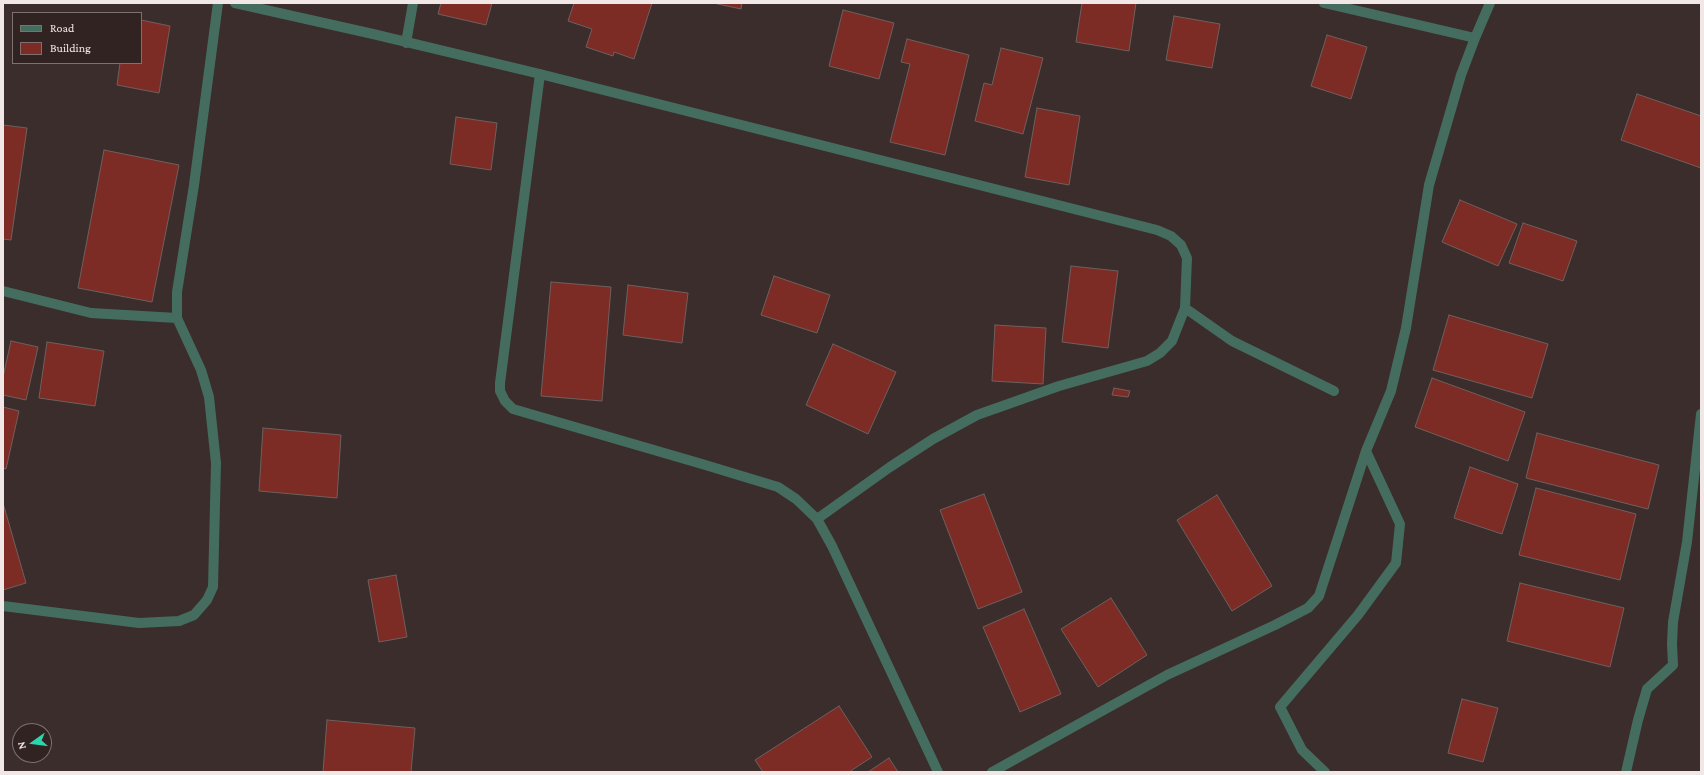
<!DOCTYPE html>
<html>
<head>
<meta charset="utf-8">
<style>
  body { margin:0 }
  #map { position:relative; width:1704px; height:775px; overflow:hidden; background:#3a2d2b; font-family:"Crimson Pro",serif }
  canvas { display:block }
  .frame { position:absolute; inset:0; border:4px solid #f0e7e6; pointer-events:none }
  .legend { position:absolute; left:12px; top:12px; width:130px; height:52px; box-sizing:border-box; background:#302321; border:1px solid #7d7170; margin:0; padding:5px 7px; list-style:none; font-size:12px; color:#f0e7e6 }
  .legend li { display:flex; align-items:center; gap:8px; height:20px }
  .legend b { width:20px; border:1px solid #7d7170 }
  .north { position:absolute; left:12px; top:723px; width:40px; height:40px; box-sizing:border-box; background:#302321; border:1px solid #7d7170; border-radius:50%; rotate:256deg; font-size:11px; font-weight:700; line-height:16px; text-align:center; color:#f0e7e6 }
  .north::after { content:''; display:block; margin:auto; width:14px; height:18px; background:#2cd5ab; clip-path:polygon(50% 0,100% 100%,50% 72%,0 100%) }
</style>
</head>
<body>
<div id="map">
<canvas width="1704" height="775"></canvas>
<div class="frame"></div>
<ul class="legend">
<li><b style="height:5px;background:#446d60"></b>Road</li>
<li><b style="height:11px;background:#7d2b25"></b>Building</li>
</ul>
<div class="north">N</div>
</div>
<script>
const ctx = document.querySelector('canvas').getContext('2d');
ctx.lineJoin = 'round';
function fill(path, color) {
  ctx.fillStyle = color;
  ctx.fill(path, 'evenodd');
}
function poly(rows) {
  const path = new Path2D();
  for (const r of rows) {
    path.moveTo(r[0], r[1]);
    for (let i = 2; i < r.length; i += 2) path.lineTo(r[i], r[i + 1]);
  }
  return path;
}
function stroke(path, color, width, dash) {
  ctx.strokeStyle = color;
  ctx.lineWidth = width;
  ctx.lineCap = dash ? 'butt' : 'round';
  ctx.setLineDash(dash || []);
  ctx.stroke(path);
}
const building = poly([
  [441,3,492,3,486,25,438,14,441,3],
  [574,3,652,3,634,59,614,52,613,56,586,47,592,29,568,21,574,3],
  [713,3,742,3,741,9,713,3],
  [1082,3,1136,3,1129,51,1076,42,1082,3],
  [843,10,894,23,879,79,829,66,843,10],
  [1174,16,1220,24,1212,68,1166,60,1174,16],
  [141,20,170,26,159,93,117,85,120,63,141,63,141,20],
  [1327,35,1367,47,1351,99,1311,86,1327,35],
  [907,39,969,55,945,155,890,142,910,64,901,62,907,39],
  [1001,48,1043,58,1023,134,975,121,984,83,992,85,1001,48],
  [1637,94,1701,116,1701,168,1621,140,1637,94],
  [1037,108,1080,116,1069,185,1025,177,1037,108],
  [456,117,497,123,491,170,450,164,456,117],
  [3,125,27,128,11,240,3,239,3,125],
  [104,150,179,165,152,302,78,288,104,150],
  [1460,200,1517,224,1498,266,1442,242,1460,200],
  [1523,223,1577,241,1563,281,1509,263,1523,223],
  [1071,266,1118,271,1108,348,1062,342,1071,266],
  [774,276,830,295,817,333,761,315,774,276],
  [551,282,611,287,602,401,541,396,551,282],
  [628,285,688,293,682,343,623,335,628,285],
  [1449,315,1548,344,1532,398,1433,370,1449,315],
  [995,325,1046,328,1043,384,992,381,995,325],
  [11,341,38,347,26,400,3,395,3,377,11,341],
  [47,342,104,351,95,406,39,398,47,342],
  [833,344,896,372,868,434,806,405,833,344],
  [1432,378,1525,412,1508,461,1415,427,1432,378],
  [1114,388,1130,391,1128,397,1112,395,1114,388],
  [3,407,19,411,6,469,3,468,3,407],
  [263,428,341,435,337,498,259,491,263,428],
  [1537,433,1659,465,1648,509,1526,478,1537,433],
  [1470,467,1518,484,1502,534,1454,518,1470,467],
  [1536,488,1636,514,1620,580,1519,555,1536,488],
  [984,494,1022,592,978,609,940,510,984,494],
  [1217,495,1272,586,1232,611,1177,520,1217,495],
  [3,503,26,583,3,590,3,503],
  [396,575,407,637,379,642,368,580,396,575],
  [1520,583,1624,608,1610,667,1507,641,1520,583],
  [1111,598,1147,655,1098,687,1061,629,1111,598],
  [1024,609,1061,694,1020,712,983,627,1024,609],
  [1462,699,1498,708,1483,762,1448,753,1462,699],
  [839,706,872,757,849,772,763,772,755,760,839,706],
  [327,720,415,728,411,772,323,772,327,720],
  [889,758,898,772,868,772,889,758]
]);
fill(building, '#7d2b25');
stroke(building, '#6f605e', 1);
stroke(poly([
  [235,3,373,34,540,74,1157,230,1171,236,1181,245,1187,258,1185,308,1172,341,1160,353,1147,361,1059,386,977,415,933,439,890,467,817,519],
  [1324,3,1475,38],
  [406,43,413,3],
  [540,74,500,383,500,391,505,401,513,409,702,464,778,487,796,499,817,519,832,546,938,772],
  [3,291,91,313,177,318],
  [1185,308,1232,341,1334,391],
  [3,606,139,623,179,621,194,615,207,600,213,587,216,463,209,397,201,370,177,318,177,292,194,185,218,3],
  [992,772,1167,675,1275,625,1308,608,1319,596,1366,451,1391,391,1406,328,1429,185,1461,75,1475,38,1490,3],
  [1325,772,1302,750,1280,707,1358,615,1396,563,1400,524,1366,451],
  [1626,772,1638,720,1647,689,1673,665,1672,644,1673,622,1687,542,1701,414]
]), '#446d60', 10);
</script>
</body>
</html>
